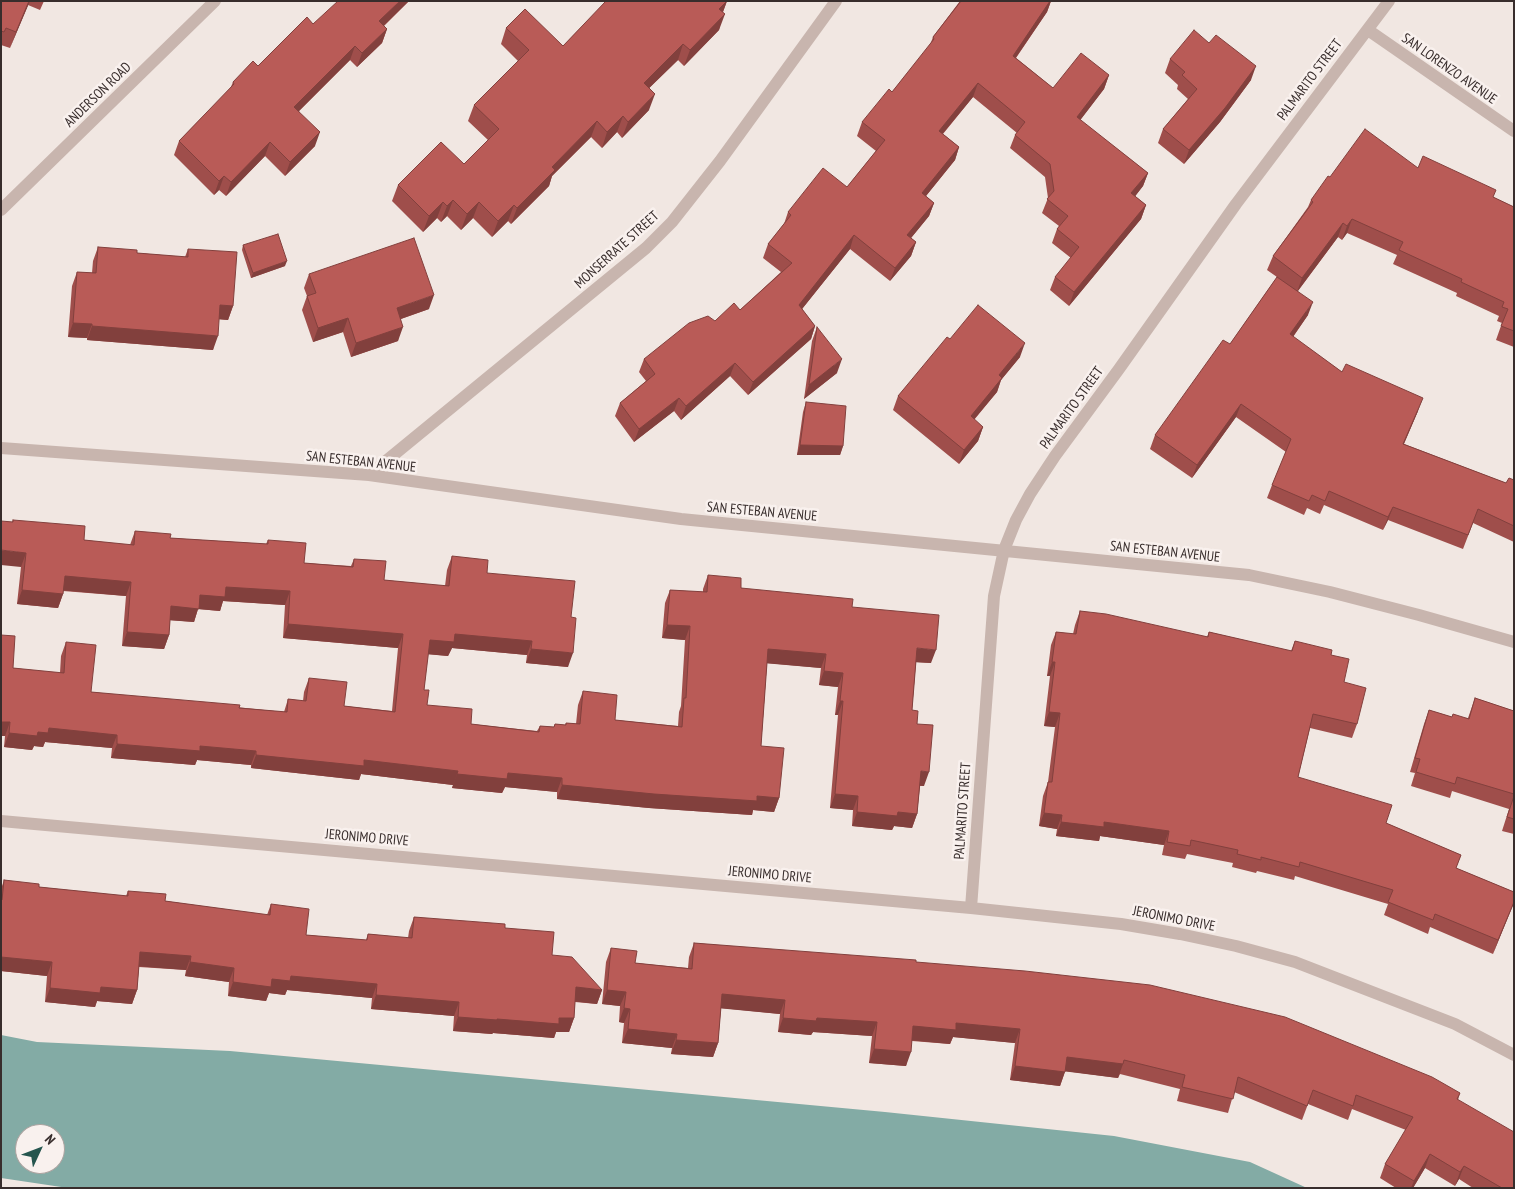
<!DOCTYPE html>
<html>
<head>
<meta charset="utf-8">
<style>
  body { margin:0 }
  #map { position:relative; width:1515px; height:1189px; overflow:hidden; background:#f1e7e2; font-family:"PT Sans Narrow",sans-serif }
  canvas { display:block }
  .frame { position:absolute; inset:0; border:2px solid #382d2c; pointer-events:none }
  .north { position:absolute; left:15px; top:1124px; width:50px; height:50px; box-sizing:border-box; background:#f9f1ee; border:1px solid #aca3a0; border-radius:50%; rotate:47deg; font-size:14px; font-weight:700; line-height:20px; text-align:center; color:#382d2c }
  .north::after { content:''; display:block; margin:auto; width:18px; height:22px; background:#25554e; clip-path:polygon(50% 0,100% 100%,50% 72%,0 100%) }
</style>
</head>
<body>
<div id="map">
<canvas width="1515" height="1189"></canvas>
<div class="frame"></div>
<div class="north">N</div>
</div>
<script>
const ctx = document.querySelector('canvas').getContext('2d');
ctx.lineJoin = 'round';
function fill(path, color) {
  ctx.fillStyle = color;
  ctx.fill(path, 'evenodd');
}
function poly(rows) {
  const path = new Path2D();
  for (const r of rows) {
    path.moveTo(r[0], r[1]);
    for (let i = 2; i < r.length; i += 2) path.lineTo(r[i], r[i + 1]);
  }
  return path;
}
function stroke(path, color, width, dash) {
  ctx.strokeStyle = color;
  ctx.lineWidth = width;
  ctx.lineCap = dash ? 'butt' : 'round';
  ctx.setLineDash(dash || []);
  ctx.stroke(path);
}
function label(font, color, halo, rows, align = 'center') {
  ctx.font = font + ' "PT Sans Narrow",sans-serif';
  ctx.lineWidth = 5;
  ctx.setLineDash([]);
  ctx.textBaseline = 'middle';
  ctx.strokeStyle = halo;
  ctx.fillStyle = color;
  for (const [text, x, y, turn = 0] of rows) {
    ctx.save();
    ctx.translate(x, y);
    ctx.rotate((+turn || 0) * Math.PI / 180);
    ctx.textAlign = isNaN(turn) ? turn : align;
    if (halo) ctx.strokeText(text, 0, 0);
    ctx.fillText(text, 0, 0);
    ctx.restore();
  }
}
fill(poly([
  [1,1035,37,1042,230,1051,885,1112,1114,1136,1250,1162,1307,1188,68,1188,1,1178],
  [25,1134,55,1134,55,1164,25,1164]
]), '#83aba5');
stroke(poly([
  [1368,30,1514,131],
  [1,210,215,1],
  [1,448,369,475,681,519,1249,575,1330,592,1419,615,1514,642],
  [369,475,646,248,672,222,720,161,836,1],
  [1,821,971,908,1121,924,1180,934,1236,946,1295,962,1455,1024,1514,1055],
  [971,908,994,596,1004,550,1016,520,1030,494,1055,456,1119,369,1236,204,1389,1]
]), '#c8b5ae', 12);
fill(poly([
  [1,1,44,1,40,10,28,5,10,48,1,45],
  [409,1,384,26,387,29,382,43,357,67,350,60,299,111,315,146,285,176,265,156,226,196,219,190,214,195,174,155,179,141,230,89,233,82,258,66,313,24],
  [603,1,727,1,723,12,719,30,684,66,678,60,649,88,649,110,622,138,617,132,602,148,591,137,552,176,549,186,511,224,508,221,492,237,473,218,461,230,447,216,441,222,437,218,423,232,392,201,398,185,464,164,488,140,468,121,474,105,518,61,501,44,506,28,563,46,605,3],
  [960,1,1051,1,1047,12,1016,58,1053,88,1109,75,1104,89,1080,120,1148,173,1143,186,1135,196,1146,205,1141,219,1069,306,1050,290,1055,277,1071,258,1052,243,1057,229,1059,226,1042,213,1048,198,1045,177,1010,148,1015,135,1017,133,973,97,943,134,959,147,955,160,926,196,934,203,929,216,911,238,916,242,911,256,890,281,850,249,802,309,815,326,811,339,748,395,730,376,681,420,674,411,634,442,615,416,620,403,646,381,639,372,644,359,715,321,740,310,781,272,763,258,768,244,784,224,788,212,847,187,876,151,857,136,862,122,892,92,930,45,933,37],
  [1209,43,1251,80,1220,122,1184,164,1158,143,1163,129,1188,99,1177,89,1178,85,1165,73,1170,59],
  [1418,168,1493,197,1514,207,1514,347,1496,340,1502,323,1497,321,1499,316,1456,296,1457,293,1393,264,1397,255,1347,233,1342,240,1338,237,1298,291,1308,315,1293,337,1342,372,1418,411,1404,444,1506,483,1514,480,1514,542,1473,523,1463,549,1388,520,1383,530,1324,505,1320,514,1307,508,1304,515,1267,498,1272,485,1286,452,1236,417,1192,478,1150,449,1155,435,1230,344,1277,277,1267,270,1273,256,1308,207,1311,200,1330,177],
  [243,245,285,266,251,278,242,250],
  [98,247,137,253,185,257,188,249,233,306,228,320,219,319,213,350,87,340,87,338,68,337,72,286,77,272,92,273,93,261],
  [309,274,429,309,401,319,398,341,351,357,343,332,313,342,302,310,307,296,304,288],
  [817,327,837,373,804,399,812,341],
  [950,339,1020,357,1001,380,997,392,974,420,983,427,978,441,959,464,893,410,898,396],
  [806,402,843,446,840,455,797,455,803,412],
  [13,520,84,540,130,545,135,531,170,538,266,544,268,540,304,563,351,566,354,559,384,580,445,586,447,570,452,556,487,573,571,617,568,667,526,663,527,655,452,648,448,656,428,654,424,690,427,705,471,724,537,731,540,726,554,727,555,724,565,725,566,723,576,724,578,705,583,691,615,720,678,726,679,712,681,706,685,640,662,638,665,603,670,590,703,592,703,589,708,575,741,588,852,607,931,663,916,662,912,710,917,724,924,786,920,786,917,814,912,828,894,826,892,830,852,826,853,810,830,808,838,715,835,715,838,687,819,685,821,668,767,663,761,746,779,798,774,812,753,810,752,815,649,808,557,799,557,792,505,787,502,793,452,788,453,785,361,774,359,780,251,768,251,765,197,760,195,765,111,758,112,748,45,742,43,747,34,746,32,750,4,747,5,736,1,736,1,635,13,668,60,673,61,656,66,642,91,692,284,712,288,699,303,701,304,692,309,678,344,706,392,711,398,648,283,638,285,605,223,601,220,611,198,609,194,622,170,620,169,635,164,649,122,646,126,596,63,591,63,594,58,608,17,604,21,567,12,522],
  [1080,611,1207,637,1209,632,1291,651,1295,641,1331,655,1344,682,1357,724,1352,738,1310,728,1298,777,1386,823,1461,855,1456,868,1514,892,1514,903,1493,954,1430,927,1428,934,1384,915,1388,904,1295,876,1294,880,1257,871,1256,873,1232,867,1233,863,1187,854,1185,859,1162,855,1164,845,1100,836,1099,841,1056,836,1057,829,1039,826,1043,796,1048,782,1055,727,1044,726,1050,676,1047,676,1051,645,1056,632,1073,634,1075,625],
  [1475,698,1514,711,1514,834,1502,831,1509,809,1452,791,1450,798,1411,786,1415,773,1410,772,1424,724,1429,710,1452,717,1468,718],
  [4,880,39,887,126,896,128,891,165,901,267,915,271,904,306,935,366,940,368,934,408,938,409,931,414,917,505,928,552,955,602,990,597,1004,575,1002,574,1018,569,1032,556,1032,554,1038,493,1033,492,1034,453,1031,454,1016,371,1009,372,998,287,990,285,995,269,993,266,1001,228,996,229,982,185,976,186,970,139,967,137,990,132,1004,97,1001,95,1007,45,1002,47,976,1,971,1,889],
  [694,943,916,962,1460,1093,1458,1100,1514,1188,1473,1188,1459,1179,1455,1186,1425,1168,1413,1188,1396,1188,1380,1178,1385,1164,1406,1130,1352,1109,1348,1120,1308,1104,1302,1120,1234,1092,1228,1113,1177,1101,1180,1089,1120,1074,1118,1078,1065,1071,1060,1086,1010,1080,1015,1043,953,1037,950,1044,912,1041,906,1066,869,1063,872,1036,813,1032,811,1035,778,1032,780,1014,721,1008,718,1043,713,1057,671,1054,672,1048,622,1043,624,1023,619,1022,620,1006,602,1004,606,962,611,948,635,963,688,968,689,957]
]), '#9f4e4b');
fill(poly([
  [29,1,30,1,10,48,16,32],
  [400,1,409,1,374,35,379,21],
  [727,1,721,17,719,9],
  [1050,1,1051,1,1047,12,1008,69,1013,56],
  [725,14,719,30,684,66,690,50],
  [387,29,382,43,357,67,362,53],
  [683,44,678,60,638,99,644,83],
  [355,46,350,60,289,121,294,107],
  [1256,66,1251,80,1220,122,1184,164,1189,150],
  [1109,75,1104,89,1072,131,1077,117],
  [978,83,973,97,934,144,939,131],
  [655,94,649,110,622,138,628,122],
  [623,116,617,132,602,148,607,132],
  [597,121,591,137,552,176,549,186,511,224,517,208,552,167],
  [320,132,315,146,285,176,290,162],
  [270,142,265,156,226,196,231,182],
  [959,147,955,160,917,207,922,193],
  [1148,173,1143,186,1127,207,1131,193],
  [224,176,219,190,214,195,219,181],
  [453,200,447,216,441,222,447,206],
  [443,202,437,218,423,232,429,216],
  [479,202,473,218,461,230,467,214],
  [934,203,929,216,902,249,907,235],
  [514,205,508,221,492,237,498,221],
  [1146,205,1141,219,1069,306,1074,292],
  [1352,219,1347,233,1342,240,1347,226],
  [1343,223,1338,237,1297,292,1302,278],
  [854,235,850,249,794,319,799,305],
  [916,242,911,256,890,281,895,268],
  [287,261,285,266,251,278,253,273],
  [434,295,429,309,392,322,397,308],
  [1313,302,1308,315,1285,348,1290,334],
  [220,305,233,306,228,320,215,319],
  [348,318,343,332,313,342,318,328],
  [73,323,92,324,87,338,68,337],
  [92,326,218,336,213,350,87,340],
  [815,326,811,339,748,395,753,382],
  [403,327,398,341,351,357,356,343],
  [1025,343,1020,357,1001,380,997,392,965,430,971,416,999,375],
  [842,359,837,373,804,399,809,385],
  [735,363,730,376,681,420,686,406],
  [679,398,674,411,634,442,639,429],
  [1423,398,1418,411,1398,457,1403,444],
  [1241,404,1236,417,1192,478,1197,465],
  [983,427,978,441,959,464,964,450],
  [800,445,843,446,840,455,797,455],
  [1393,507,1388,520,1383,530,1388,517],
  [1,550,26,553,21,567,1,565],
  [65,576,131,582,126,596,59,590],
  [226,587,290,591,285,605,223,601,220,611,198,609,194,622,166,620,171,606,200,595],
  [22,590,63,594,58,608,17,604],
  [288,624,403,634,398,648,283,638],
  [667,625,690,626,685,640,662,638],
  [127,632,169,635,164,649,122,646],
  [455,634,532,641,527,655,452,648,448,656,425,654,430,640],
  [917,648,936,650,931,663,912,662],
  [531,649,573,653,568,667,526,663],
  [768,649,826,654,821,668,763,663],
  [1052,662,1055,662,1050,676,1047,676],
  [824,671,843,673,838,687,819,685],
  [840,701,843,701,838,715,835,715],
  [1049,712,1060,713,1055,727,1044,726],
  [1,722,10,722,5,736,1,736],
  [49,728,117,735,112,748,45,742,43,747,34,746,32,750,4,747,9,733,38,732],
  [117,744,200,746,256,751,251,765,197,760,195,765,111,758],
  [256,755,364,760,458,771,453,785,361,774,359,780,251,768],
  [921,771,929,772,924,786,916,785],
  [508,773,562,778,557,792,505,787,502,793,452,788,457,774],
  [562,785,757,796,779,798,774,812,753,810,752,815,649,808,557,799],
  [835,794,858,796,853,810,830,808],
  [857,812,898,812,917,814,912,828,894,826,892,830,852,826],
  [1044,813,1062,815,1057,829,1039,826],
  [1061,822,1104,822,1169,831,1164,845,1100,836,1099,841,1056,836],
  [1514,902,1512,907,1493,954,1498,940],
  [140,952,191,956,186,970,135,966],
  [1,957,52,962,47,976,1,971],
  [190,962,234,968,229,982,185,976],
  [291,976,377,984,372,998,287,990,285,995,269,993,266,1001,228,996,233,982,272,979],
  [101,987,137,990,132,1004,97,1001,95,1007,45,1002,50,988],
  [576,987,602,990,597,1004,571,1001],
  [607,990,626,992,620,1006,602,1004],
  [722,994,785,1000,780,1014,717,1008],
  [376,995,459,1002,454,1016,371,1009],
  [624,1008,630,1009,624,1023,619,1022],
  [458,1017,497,1019,559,1018,574,1018,569,1032,556,1032,554,1038,493,1033,492,1034,453,1031],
  [783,1018,817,1018,877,1022,872,1036,813,1032,811,1035,778,1032],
  [956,1023,1020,1029,1015,1043,953,1037,950,1044,908,1040,913,1026],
  [628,1029,677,1034,672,1048,622,1043],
  [676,1040,718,1043,713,1057,671,1054],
  [874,1049,911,1052,906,1066,869,1063],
  [1067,1057,1123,1064,1118,1078,1062,1071],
  [1015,1066,1065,1072,1060,1086,1010,1080],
  [1430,1154,1425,1168,1413,1188,1411,1188,1414,1181],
  [1464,1166,1459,1179,1455,1186,1460,1172]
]), '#82403d');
const building = poly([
  [1,1,29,1,16,32,6,28,4,32,1,31,1,1],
  [338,1,400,1,379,21,387,29,362,53,355,46,294,107,320,132,290,162,270,142,231,182,224,176,219,181,179,141,234,84,233,82,253,61,258,66,307,17,313,24,338,1],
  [606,1,727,1,719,9,725,14,690,50,683,44,644,83,655,94,628,122,623,116,607,132,597,121,552,167,555,170,517,208,514,205,498,221,479,202,467,214,453,200,447,206,443,202,429,216,398,185,441,142,464,164,499,129,474,105,529,50,506,28,525,9,563,46,606,1],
  [961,1,1050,1,1013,56,1053,88,1081,53,1109,75,1077,117,1148,173,1131,193,1146,205,1074,292,1055,277,1079,247,1057,229,1068,216,1047,199,1054,191,1050,164,1015,135,1025,122,978,83,939,131,959,147,922,193,934,203,907,235,916,242,895,268,854,235,799,305,815,326,753,382,735,363,686,406,679,398,639,429,620,403,655,374,644,359,689,323,708,316,715,321,734,303,740,310,792,263,768,244,791,215,788,212,823,168,847,187,885,140,862,122,889,89,892,92,934,39,933,37,961,1],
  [1194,30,1209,43,1216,35,1256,66,1225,108,1189,150,1163,129,1197,89,1182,75,1185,72,1170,59,1194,30],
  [1365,129,1418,168,1423,156,1496,190,1493,197,1514,207,1514,331,1501,326,1508,309,1502,307,1504,302,1461,282,1462,279,1399,250,1403,242,1352,219,1347,226,1343,223,1302,278,1273,256,1313,202,1311,200,1328,176,1330,177,1365,129],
  [278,234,287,261,253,273,243,245,278,234],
  [414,238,434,295,397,308,403,327,356,343,348,318,318,328,307,296,316,293,309,274,414,238],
  [98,247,137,250,137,253,188,257,188,249,237,252,233,306,220,305,218,336,92,326,92,324,73,323,77,272,96,273,98,247],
  [1277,277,1313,302,1290,334,1342,372,1346,364,1423,398,1403,444,1506,483,1509,478,1514,480,1514,526,1478,509,1468,535,1393,507,1388,517,1329,491,1325,501,1312,495,1309,501,1272,485,1291,439,1241,404,1197,465,1155,435,1223,340,1230,344,1277,277],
  [978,305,1025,343,999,375,1002,378,971,416,983,427,964,450,898,396,947,337,950,339,978,305],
  [817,327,842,359,809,385,817,327],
  [806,402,846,406,843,446,800,445,806,402],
  [13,520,85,526,84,540,134,545,135,531,171,534,170,538,268,544,268,540,306,543,304,563,353,567,354,559,386,561,384,580,449,586,452,556,488,560,487,573,575,581,571,617,576,618,573,653,531,649,532,641,455,634,454,642,430,640,424,690,429,690,427,705,472,709,471,724,539,732,540,726,554,727,555,724,566,725,566,723,580,724,583,691,617,695,615,720,682,727,684,698,686,698,690,626,667,625,670,590,707,592,708,575,741,578,741,588,853,599,852,607,939,615,936,650,917,648,912,710,918,711,917,724,933,725,929,772,921,771,917,814,898,812,897,816,857,812,858,796,835,794,843,701,840,701,843,673,824,671,826,654,768,649,761,746,784,748,779,798,757,796,757,801,654,794,562,785,562,778,508,773,507,779,457,774,458,771,364,760,364,766,256,755,256,751,200,746,200,751,117,744,117,735,49,728,48,733,38,732,37,736,9,733,10,722,1,722,1,635,15,636,13,668,64,673,66,642,96,645,91,692,240,705,239,708,287,712,288,699,306,701,309,678,347,682,344,706,395,712,403,634,288,624,290,591,226,587,225,597,200,595,199,609,171,606,169,635,127,632,131,582,65,576,63,594,22,590,26,553,1,550,1,521,13,522,13,520],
  [1080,611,1106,614,1208,637,1209,632,1292,651,1295,641,1332,650,1331,655,1349,659,1344,682,1366,688,1357,724,1313,714,1298,777,1392,805,1386,823,1461,855,1456,868,1514,892,1514,902,1498,940,1435,914,1433,920,1388,902,1393,890,1300,862,1299,867,1261,857,1261,860,1237,854,1238,850,1191,840,1190,846,1167,842,1169,831,1104,822,1104,827,1061,822,1062,815,1044,813,1048,782,1052,782,1060,713,1049,712,1055,662,1052,662,1056,632,1076,634,1080,611],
  [1475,698,1514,711,1514,794,1457,777,1455,784,1416,772,1420,759,1415,758,1429,710,1452,717,1453,714,1469,719,1475,698],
  [1514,796,1514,819,1507,817,1514,796],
  [4,880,39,884,39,887,128,896,128,891,166,894,165,901,270,915,271,904,309,909,306,935,367,940,368,934,412,938,414,917,505,924,505,928,554,932,552,955,572,957,602,990,576,987,574,1018,559,1018,559,1024,497,1019,497,1020,458,1017,459,1002,376,995,377,984,291,976,290,981,272,979,271,987,233,982,234,968,190,962,191,956,140,952,137,990,101,987,100,993,50,988,52,962,1,957,1,900,2,900,4,880],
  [694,943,916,960,916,962,1025,971,1150,985,1285,1017,1432,1077,1460,1093,1457,1099,1514,1132,1514,1188,1502,1188,1464,1166,1460,1172,1430,1154,1414,1181,1385,1164,1413,1117,1356,1095,1353,1106,1313,1090,1307,1106,1238,1077,1233,1099,1182,1087,1185,1075,1124,1060,1123,1064,1067,1057,1065,1072,1015,1066,1020,1029,956,1023,956,1030,913,1026,911,1052,874,1049,877,1022,817,1018,816,1021,783,1018,785,1000,722,994,718,1043,676,1040,677,1034,628,1029,630,1009,624,1008,626,992,607,990,611,948,637,951,635,963,692,969,694,943]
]);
fill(building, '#b95b57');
stroke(building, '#82403d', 1);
label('14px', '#382d2c', '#f9f1ee', [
  ["SAN LORENZO AVENUE",1449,69,35],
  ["PALMARITO STREET",1310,80,-53],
  ["ANDERSON ROAD",98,95,-44],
  ["MONSERRATE STREET",617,250,-42],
  ["PALMARITO STREET",1072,408,-54],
  ["SAN ESTEBAN AVENUE",361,462,6],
  ["SAN ESTEBAN AVENUE",762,512,5],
  ["SAN ESTEBAN AVENUE",1165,552,6],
  ["PALMARITO STREET",963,811,-86],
  ["JERONIMO DRIVE",367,838,5],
  ["JERONIMO DRIVE",770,875,5],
  ["JERONIMO DRIVE",1174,919,11]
]);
</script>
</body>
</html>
